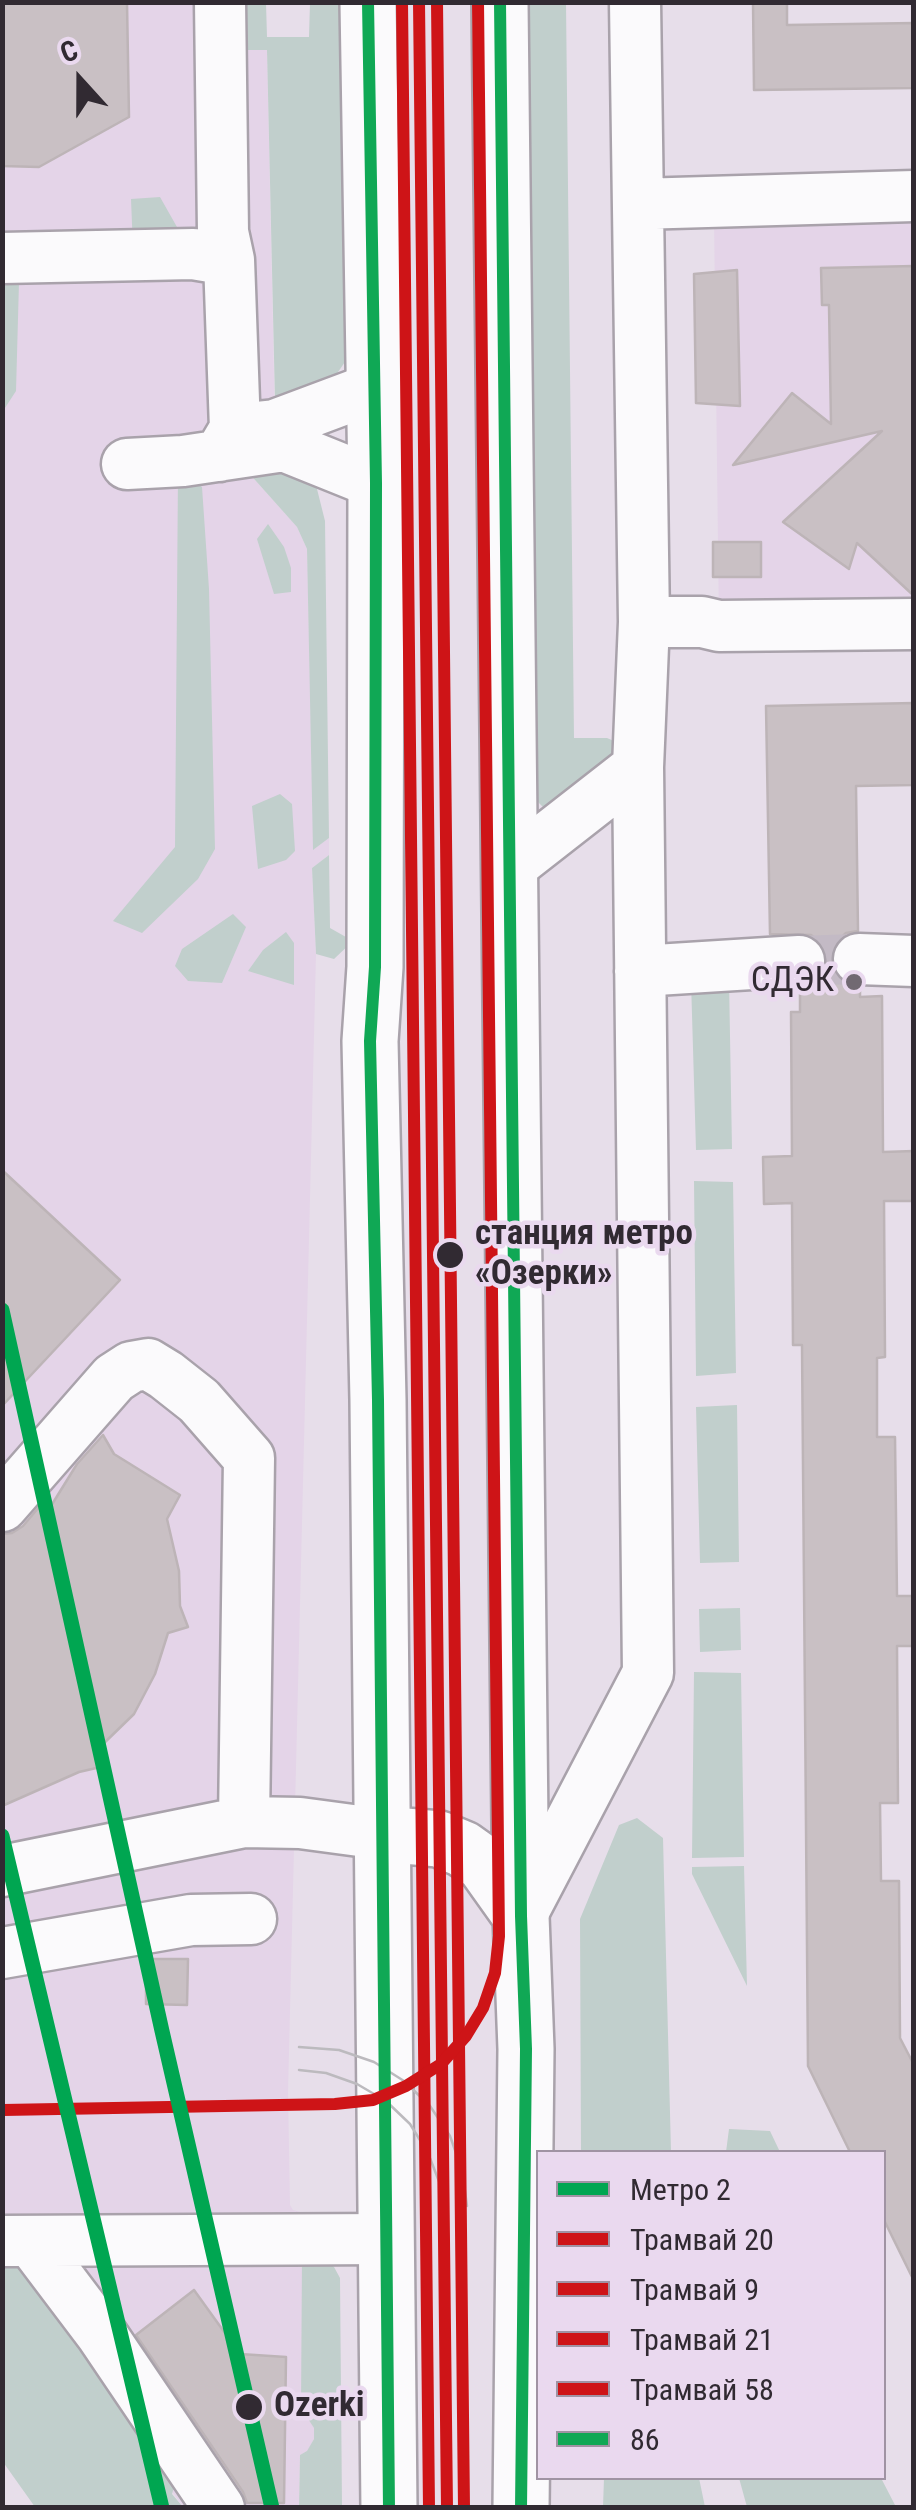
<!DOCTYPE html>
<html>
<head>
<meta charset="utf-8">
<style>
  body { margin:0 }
  #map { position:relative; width:916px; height:2510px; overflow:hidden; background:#e7deea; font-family:"Roboto Condensed",sans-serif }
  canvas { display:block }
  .frame { position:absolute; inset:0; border:5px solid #312a32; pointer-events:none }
  .legend { position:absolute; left:536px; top:2150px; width:350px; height:330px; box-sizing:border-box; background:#ead9ef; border:2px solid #a093a3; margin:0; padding:12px 18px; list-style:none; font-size:30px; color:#312a32 }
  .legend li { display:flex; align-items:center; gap:20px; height:50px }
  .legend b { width:50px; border:2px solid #a093a3 }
  .north { position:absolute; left:30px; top:30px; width:100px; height:100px; -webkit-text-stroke:8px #ead9ef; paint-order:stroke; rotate:339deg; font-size:28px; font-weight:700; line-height:40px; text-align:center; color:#312a32 }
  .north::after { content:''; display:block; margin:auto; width:35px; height:45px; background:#312a32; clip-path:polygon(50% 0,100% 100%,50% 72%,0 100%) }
</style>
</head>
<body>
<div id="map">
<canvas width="916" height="2510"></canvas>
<div class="frame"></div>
<ul class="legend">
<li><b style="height:12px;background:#00a651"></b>Метро 2</li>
<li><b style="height:12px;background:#ce1417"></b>Трамвай 20</li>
<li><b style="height:12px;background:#ce1417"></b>Трамвай 9</li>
<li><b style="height:12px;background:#ce1417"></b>Трамвай 21</li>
<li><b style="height:12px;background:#ce1417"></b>Трамвай 58</li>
<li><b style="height:12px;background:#10a855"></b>86</li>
</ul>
<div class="north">С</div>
</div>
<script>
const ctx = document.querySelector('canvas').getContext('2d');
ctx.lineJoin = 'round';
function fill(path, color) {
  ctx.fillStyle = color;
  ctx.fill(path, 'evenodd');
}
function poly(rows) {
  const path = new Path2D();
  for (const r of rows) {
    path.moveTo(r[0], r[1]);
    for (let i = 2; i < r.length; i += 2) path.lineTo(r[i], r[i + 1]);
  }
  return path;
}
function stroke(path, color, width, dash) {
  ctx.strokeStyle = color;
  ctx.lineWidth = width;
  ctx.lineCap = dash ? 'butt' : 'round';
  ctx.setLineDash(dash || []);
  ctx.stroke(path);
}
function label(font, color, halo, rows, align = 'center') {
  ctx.font = font + ' "Roboto Condensed",sans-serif';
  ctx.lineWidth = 9;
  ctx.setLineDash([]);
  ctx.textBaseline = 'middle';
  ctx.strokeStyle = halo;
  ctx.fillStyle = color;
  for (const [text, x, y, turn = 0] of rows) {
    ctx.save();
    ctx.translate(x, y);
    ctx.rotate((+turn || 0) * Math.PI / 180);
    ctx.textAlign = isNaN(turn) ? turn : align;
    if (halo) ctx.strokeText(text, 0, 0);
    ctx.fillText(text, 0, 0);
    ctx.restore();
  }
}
fill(poly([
  [2,3,238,3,267,49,275,425,240,463,297,527,307,549,314,849,329,838,329,855,312,868,316,954,288,2092,290,2205,293,2210,304,2213,302,2256,309,2418,314,2428,314,2439,307,2452,300,2455,299,2507,183,2507,3,2255],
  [913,215,913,623,719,626,714,218]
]), '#e4d4e8');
fill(poly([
  [238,3,266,3,267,37,309,37,310,3,343,3,347,359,336,375,275,401,267,50,238,50],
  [528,3,566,3,574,738,607,738,614,741,616,748,613,754,546,810,537,801],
  [160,197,190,250,133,249,131,199],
  [19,282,16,391,3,411,3,283],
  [239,462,314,477,325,521,329,838,313,850,307,549,297,527],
  [178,473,202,487,209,589,215,849,198,879,142,933,113,921,175,847],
  [268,524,284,547,291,568,291,592,274,594,257,539],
  [280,794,292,804,295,851,286,860,258,869,252,806],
  [329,855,330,928,353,941,334,959,316,954,312,868],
  [233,914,246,927,222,983,188,981,175,966,182,949],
  [286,932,294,943,294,985,248,971,263,950],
  [729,979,732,1149,696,1150,691,981],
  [694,1181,733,1182,736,1373,696,1376],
  [737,1405,739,1562,700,1563,696,1407],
  [740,1608,741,1650,700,1652,699,1609],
  [694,1672,741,1673,744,1857,692,1858],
  [637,1818,663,1838,671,2152,581,2152,580,1919,619,1825],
  [744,1866,747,1986,692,1874,692,1867],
  [729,2129,770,2131,780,2152,726,2152],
  [18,2255,178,2474,172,2494,183,2507,35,2507,3,2462,2,2256],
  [302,2256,324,2259,334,2267,340,2278,342,2507,299,2508,300,2455,307,2451,314,2439,314,2428,301,2408],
  [604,2478,699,2478,705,2507,603,2507],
  [739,2478,881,2478,895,2505,893,2508,747,2507]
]), '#c1cfcc');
const building = poly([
  [2,2,127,2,129,117,39,167,2,166,2,2],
  [753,2,787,2,787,25,914,23,914,88,754,90,753,2],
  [914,266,914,595,913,595,857,543,849,569,783,522,882,431,733,465,792,393,831,424,829,305,822,305,821,268,914,266],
  [737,270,740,406,696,403,694,274,737,270],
  [713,542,761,542,761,577,713,577,713,542],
  [914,703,914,785,856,786,858,931,846,933,835,943,830,959,834,973,845,984,860,988,860,997,882,996,883,1152,914,1151,914,1201,884,1201,885,1357,877,1358,877,1437,895,1437,897,1596,914,1596,914,1646,897,1646,898,1803,880,1803,881,1881,899,1881,900,2038,914,2065,914,2281,884,2220,884,2152,850,2152,808,2066,802,1345,793,1345,792,1203,764,1204,763,1157,792,1156,791,1012,800,1012,800,990,816,984,825,973,828,960,822,944,811,935,770,934,766,706,914,703],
  [2,1170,120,1280,2,1406,2,1170],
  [103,1435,114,1454,180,1495,167,1519,179,1571,180,1606,188,1627,168,1633,155,1674,134,1714,100,1747,105,1766,79,1772,2,1806,2,1534,12,1533,23,1526,39,1507,51,1506,77,1464,103,1435],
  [146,1959,188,1959,187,2005,146,2004,146,1959],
  [194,2290,240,2354,286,2357,284,2503,247,2503,243,2492,136,2335,194,2290]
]);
fill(building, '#c9c0c4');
stroke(building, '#bdb4b7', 2.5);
stroke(poly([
  [799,961,859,959]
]), '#c3bac5', 50, [50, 25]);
const minor = poly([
  [638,204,914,196],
  [2,258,193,254,229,260],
  [236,429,275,425,374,388],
  [219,456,235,429,229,260,223,232,220,2],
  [127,464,183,461,284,446,376,483],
  [644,622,702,622,719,626,914,624],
  [510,867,638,767],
  [859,959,914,961],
  [640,971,799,961],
  [2,1506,114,1378,131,1367,148,1364,166,1375,199,1401,249,1458,244,1822],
  [2,1871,244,1822,300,1823,382,1834],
  [521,1916,648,1673,638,767,644,622,635,2],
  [2,1953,191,1920,251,1919],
  [2,2241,387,2239],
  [31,2241,102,2335,219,2508]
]);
const major = poly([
  [368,2,376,483,375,967,370,1041,378,1400,389,2508],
  [500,2,521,1916,526,2049,521,2508],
  [382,1834,439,1839,463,1849,484,1864,521,1916]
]);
stroke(minor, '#a9a2ab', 55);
stroke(major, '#a9a2ab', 60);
stroke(minor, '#fbfafc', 50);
stroke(major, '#fbfafc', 55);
stroke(poly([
  [299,2047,339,2050,374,2062,404,2081,430,2106,450,2136,462,2170,467,2206],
  [299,2070,326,2073,357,2084,386,2101,410,2124,428,2153,440,2184,444,2217]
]), '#bcbabe', 2.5);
stroke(poly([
  [368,2,376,483,375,967,370,1041,378,1400,389,2508],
  [500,2,521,1916,526,2049,521,2508]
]), '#10a855', 12);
stroke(poly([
  [419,2,447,2508]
]), '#ce1417', 12);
stroke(poly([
  [402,2,429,2508]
]), '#ce1417', 12);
stroke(poly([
  [437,2,464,2508]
]), '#ce1417', 12);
stroke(poly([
  [3,2110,335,2104,373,2100,406,2086,441,2064,466,2036,483,2008,495,1973,499,1936,478,2]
]), '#ce1417', 12);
stroke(poly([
  [2,1310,162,2031,272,2508],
  [2,1836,162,2508]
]), '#00a651', 15);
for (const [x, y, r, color] of [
  [854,982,10,"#716972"],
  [450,1255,15,"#312a32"],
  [249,2407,15,"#312a32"]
]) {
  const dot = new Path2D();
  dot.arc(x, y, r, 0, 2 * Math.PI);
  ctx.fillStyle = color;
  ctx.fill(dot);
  stroke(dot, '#ead9ef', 4);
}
label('35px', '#312a32', '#ead9ef', [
  ["СДЭК",834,982]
], 'right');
label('bold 35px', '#312a32', '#ead9ef', [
  ["станция метро",475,1235],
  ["«Озерки»",475,1275],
  ["Ozerki",274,2407]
], 'left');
</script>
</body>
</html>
